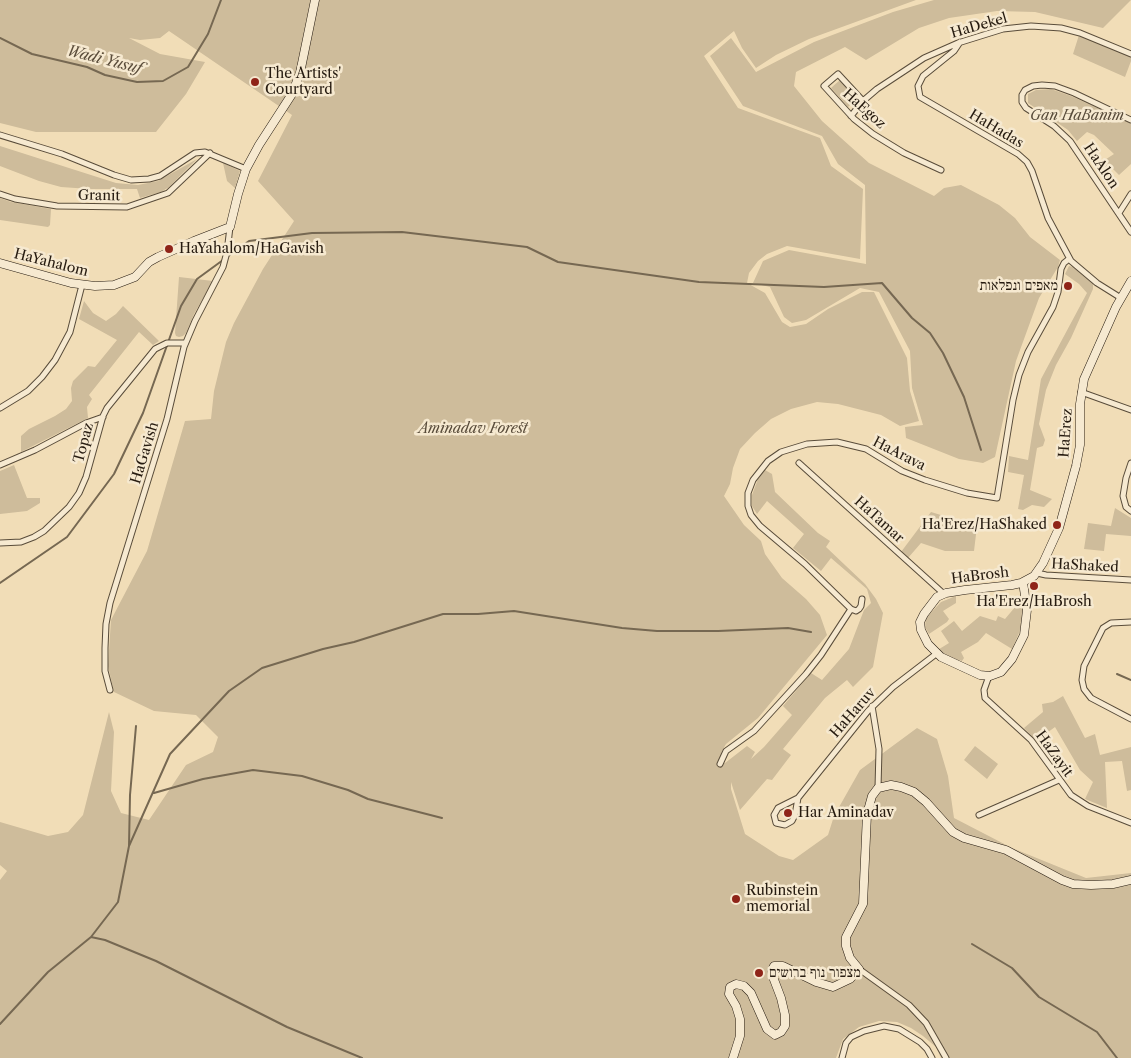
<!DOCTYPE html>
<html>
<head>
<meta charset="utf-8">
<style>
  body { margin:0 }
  canvas { display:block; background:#f1ddb7 }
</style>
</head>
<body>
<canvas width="1131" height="1058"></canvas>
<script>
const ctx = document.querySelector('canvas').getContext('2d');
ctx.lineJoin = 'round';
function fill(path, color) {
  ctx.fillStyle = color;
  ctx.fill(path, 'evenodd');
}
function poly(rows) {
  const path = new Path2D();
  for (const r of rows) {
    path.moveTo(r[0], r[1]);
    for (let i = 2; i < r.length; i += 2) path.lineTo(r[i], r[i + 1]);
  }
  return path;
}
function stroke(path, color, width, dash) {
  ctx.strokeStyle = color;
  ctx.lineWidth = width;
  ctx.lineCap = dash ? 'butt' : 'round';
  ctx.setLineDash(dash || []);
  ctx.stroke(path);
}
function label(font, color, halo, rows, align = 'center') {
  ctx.font = font + ' "Libre Caslon Text","Frank Ruhl Libre",serif';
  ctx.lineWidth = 5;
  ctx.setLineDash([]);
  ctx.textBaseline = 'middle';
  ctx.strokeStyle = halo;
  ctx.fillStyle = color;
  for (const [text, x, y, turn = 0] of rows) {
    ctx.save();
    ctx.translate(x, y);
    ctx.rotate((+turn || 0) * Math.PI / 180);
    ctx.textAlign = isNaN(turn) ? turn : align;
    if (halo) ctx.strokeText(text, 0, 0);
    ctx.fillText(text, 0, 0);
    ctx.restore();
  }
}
fill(poly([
  [0,0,916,0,809,39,776,55,756,68,742,48,734,31,704,56,738,108,820,138,831,166,863,189,860,259,787,246,767,254,758,261,749,273,747,283,765,293,782,322,790,327,806,324,828,309,862,292,874,292,907,358,910,391,919,421,900,426,881,415,838,404,817,402,791,409,771,419,755,433,740,449,733,468,730,484,724,496,744,525,761,541,765,554,782,578,806,599,820,615,827,635,758,718,726,744,722,751,720,761,725,763,747,746,755,752,751,759,764,747,792,715,783,706,811,673,822,680,849,649,864,610,871,603,867,589,831,558,821,571,793,548,804,534,767,501,757,514,752,506,752,495,758,479,765,470,772,474,775,492,818,533,830,541,826,547,865,584,876,599,883,613,873,667,853,687,847,680,825,698,783,749,791,755,772,780,767,779,740,810,731,782,731,789,745,834,779,856,793,860,828,835,834,816,860,770,917,728,937,739,948,776,954,818,1012,848,1086,878,1131,873,1131,1058,941,1058,936,1047,923,1036,911,1028,897,1022,879,1021,859,1027,843,1039,836,1058,0,1058,0,880,7,871,0,865,0,822,48,836,68,832,83,815,109,712,114,732,111,791,121,813,149,820,186,765,213,752,218,737,196,715,154,711,114,692,108,666,111,620,147,551,185,421,211,419,214,391,226,342,234,323,263,269,294,221,258,181,292,115,169,31,160,38,140,40,129,38,160,54,205,62,186,94,156,132,36,132,0,123],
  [934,0,1131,0,1103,28,1035,12,997,11,949,18,919,28,866,60,845,47,796,72,794,86,822,121,869,163,934,196,944,188,961,185,999,205,1015,218,1030,237,1060,260,1058,267,1039,298,1016,361,995,457,983,463,959,459,906,438,905,427,923,425,912,388,910,351,879,292,860,288,806,320,792,323,784,317,770,287,753,283,763,261,789,250,866,264,865,185,838,164,822,136,743,106,710,56,731,38,756,72,814,42,893,12],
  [1079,35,1131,57,1131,61,1125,77,1073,54],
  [840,80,856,99,848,107,831,88],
  [1051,89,1071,96,1124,120,1131,124,1131,164,1119,175,1111,167,1101,177,1094,167,1114,154,1094,135,1087,132,1077,141,1068,130,1028,103,1028,94,1036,90],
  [0,146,116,183,138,185,158,181,197,159,169,187,161,192,140,198,137,189,90,189,61,187,39,181,0,166],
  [223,163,240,171,235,188,227,181],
  [0,198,11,202,51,209,50,225,48,227,0,220],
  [1069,266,1073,267,1093,283,1093,289,1071,338,1056,365,1046,390,1039,424,1045,440,1043,446,1037,448,1030,490,1052,499,1044,507,1032,505,1023,510,1018,509,1024,475,1008,472,1009,456,1028,460,1041,379,1087,293,1079,284,1065,274],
  [179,277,213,281,194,314,186,333,183,336,179,337,176,336,175,333],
  [84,301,93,313,106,321,116,314,123,306,159,341,153,345,139,332,89,395,92,399,87,407,88,418,21,452,21,436,29,429,55,416,66,409,72,401,71,388,73,381,88,366,95,367,117,340,79,319],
  [14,465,27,498,40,498,40,503,27,511,0,514,0,471],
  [1115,508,1131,518,1131,536,1106,534,1104,551,1084,549,1088,523,1111,526],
  [931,512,977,526,974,551,945,551,921,543,908,558,901,552],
  [956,596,956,603,943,611,949,619,947,622,929,634,925,627,926,618,941,602],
  [1021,600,1023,610,1022,626,1012,649,986,633,978,642,961,652,964,658,962,661,938,654,936,651,949,643,941,631,954,621,962,631,980,616,996,621,998,616,1005,619],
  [1063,696,1085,738,1095,734,1100,755,1131,747,1131,790,1127,791,1122,761,1105,762,1107,808,1085,799,1093,782,1080,770,1055,727,1036,741,1024,728,1043,712,1042,704,1053,702],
  [975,746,998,764,987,779,964,760]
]), '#cebc9b');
stroke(poly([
  [0,38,32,54,87,67,105,75,137,82,163,81,188,67,208,34,221,0],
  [227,257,249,241,312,233,402,232,527,247,558,262,699,282,824,287,882,283,912,318,930,333,943,353,964,397,981,450],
  [0,583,67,537,114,474,143,413,181,306,197,279,223,260],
  [1117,674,1131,680],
  [154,793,203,779,253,770,302,776,348,790,368,799,442,818],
  [129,846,170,754,229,691,262,668,323,649,354,642,443,614,478,614,514,611,622,628,657,631,718,631,788,628,811,632],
  [91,937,105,940,156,961,287,1027,362,1058],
  [972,944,1012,968,1039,997,1097,1032,1117,1058],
  [0,1024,48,972,91,937,118,902,129,846,130,795,136,726]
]), '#766852', 2);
const street = poly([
  [960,42,954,51,923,76,918,86,920,97,1018,154,1027,162,1032,171,1048,218,1071,261,1097,283,1121,298],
  [863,101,838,74,824,86,854,119,873,134,904,153,941,170],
  [851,116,863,101,877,89,924,58,958,43,1003,29,1031,26,1061,28,1080,33,1131,54],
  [1131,120,1074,93,1055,86,1042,85,1033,86,1025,90,1022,95,1022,102,1026,108,1054,126,1070,141,1131,232],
  [0,135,62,154,114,175,131,180,149,179,160,176,195,153,205,152,246,169],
  [0,194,15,199,57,206,127,207,168,193,210,153],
  [1119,213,1131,194],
  [1081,392,1131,410],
  [0,408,28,391,42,377,55,360,70,332,82,285],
  [799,463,944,594],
  [1131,463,1126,478,1123,496,1126,507,1131,511],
  [0,465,35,450,86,423,103,417],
  [0,543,21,542,34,537,44,531,69,507,79,493,86,477,103,416,107,408,155,349,167,343,185,343],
  [1037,573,1046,575,1131,580],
  [862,599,861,606,859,609,856,611,851,609,805,564,760,526,751,515,748,506,748,493,753,480,768,461,781,452,807,444,837,442,866,449,902,471,925,480,967,493,997,498,1013,400,1019,375,1028,352,1053,307,1058,292,1061,269,1064,263,1069,259],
  [1131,622,1111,623,1103,628,1084,666,1082,680,1084,689,1091,698,1131,719],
  [989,676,984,690,985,698,1031,740,1071,795,1088,806,1131,823],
  [110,690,105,671,105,648,106,624,110,603,167,419,184,347,195,321,223,267,227,252,230,227],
  [872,706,879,749,878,788],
  [720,764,726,751,754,731,806,674,821,655,851,609],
  [798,798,778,808,774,815,776,823,785,825,792,821,795,815,798,798,868,711,893,687,936,654],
  [979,815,1059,780],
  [859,969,909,1005,926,1023,946,1058],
  [842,1058,846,1043,851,1037,864,1031,884,1026,899,1029,920,1042,927,1049,932,1058]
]);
const secondary = poly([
  [0,263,71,283,95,286,114,285,135,277,149,262,158,257,194,241,230,227,238,194,246,169,259,145,292,94,300,73,315,0],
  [1023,582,1027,610,1024,635,1012,659,1001,672,990,676,980,675,941,657,928,644,921,630,920,622,924,614,937,597,946,593,965,590,1012,585,1021,583,1034,576,1043,563,1059,528,1076,466,1080,445,1080,404,1084,379,1116,307,1131,281],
  [733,1058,740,1036,740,1019,736,1006,729,994,730,987,736,984,744,986,751,993,767,1029,775,1035,781,1032,785,1026,785,1015,781,998,773,977,772,970,774,966,783,966,816,982,833,987,850,979,859,969,850,958,846,946,846,937,863,904,867,814,872,796,878,788,891,785,901,787,914,792,926,802,953,832,964,838,1006,850,1062,880,1073,884,1091,885,1113,884,1131,880]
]);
stroke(street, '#594c3a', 7);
stroke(secondary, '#261b10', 9);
stroke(street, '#f6e9d0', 5);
stroke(secondary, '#f6e9d0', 8);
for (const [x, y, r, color] of [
  [255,82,5,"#8f2418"],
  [169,249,5,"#8f2418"],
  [1068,286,5,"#8f2418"],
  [1057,525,5,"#8f2418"],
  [1034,586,5,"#8f2418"],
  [788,813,5,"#8f2418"],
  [736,899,5,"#8f2418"],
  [759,973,5,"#8f2418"]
]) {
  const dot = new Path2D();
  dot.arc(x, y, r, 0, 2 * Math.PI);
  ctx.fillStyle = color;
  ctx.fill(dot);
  stroke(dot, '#f6e9d0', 2);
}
label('14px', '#261b10', '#f6e9d0', [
  ["HaDekel",979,26,-16],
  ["HaEgoz",864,109,42],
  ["HaHadas",996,129,31],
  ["HaAlon",1101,166,56],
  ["Granit",99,196,1],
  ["HaYahalom",51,263,14],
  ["HaErez",1066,433,-86],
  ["Topaz",84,443,-75],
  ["HaGavish",145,453,-73],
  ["HaArava",899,454,27],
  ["HaTamar",879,520,42],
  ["HaShaked",1085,566,3],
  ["HaBrosh",980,576,-7],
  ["HaHaruv",853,713,-49],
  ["HaZayit",1054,754,54]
]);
label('14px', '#261b10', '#f6e9d0', [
  ["The Artists'",265,74],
  ["Courtyard",265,90],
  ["HaYahalom/HaGavish",179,249],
  ["מאפים ונפלאות",1058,286,"right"],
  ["Ha'Erez/HaShaked",1047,525,"right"],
  ["Ha'Erez/HaBrosh",1034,602,"center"],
  ["Har Aminadav",798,813],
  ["Rubinstein",746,891],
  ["memorial",746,907],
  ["מצפור נוף ברושים",769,973]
], 'left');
label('italic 14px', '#584b3a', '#f6e9d0', [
  ["Gan HaBanim",1077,116],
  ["Aminadav Forest",473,429]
]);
label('italic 15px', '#5c4e3c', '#f6e9d0', [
  ["Wadi Yusuf",104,60,14]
]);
</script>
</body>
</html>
